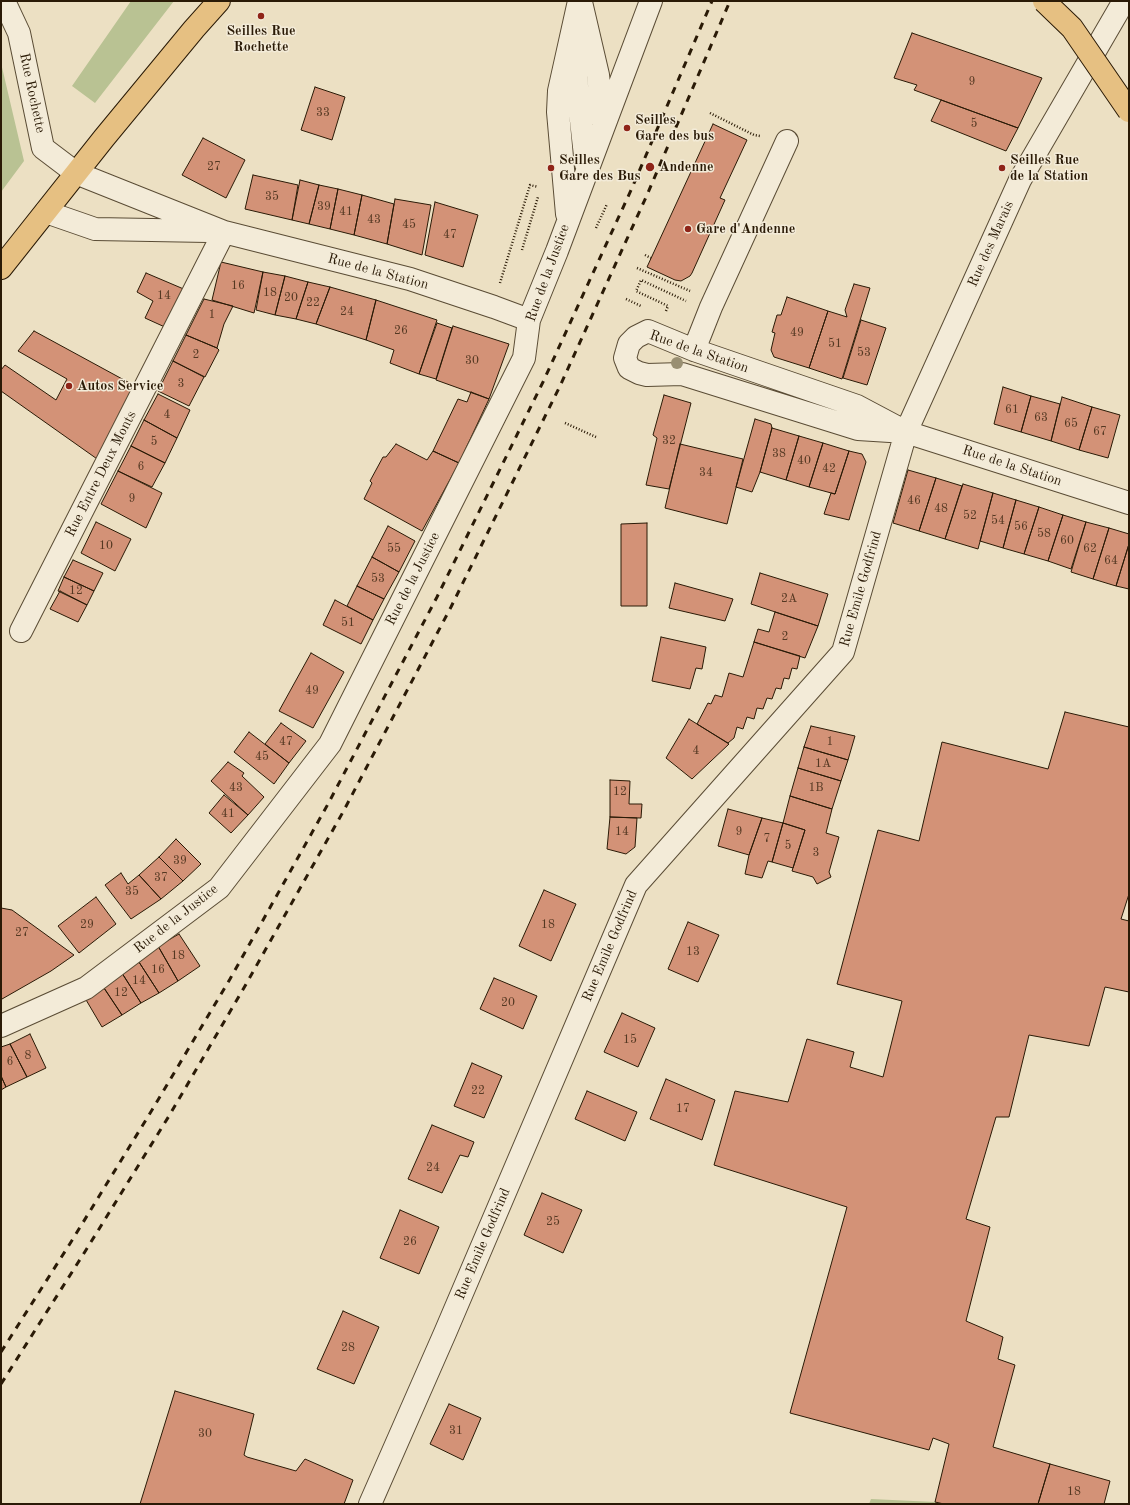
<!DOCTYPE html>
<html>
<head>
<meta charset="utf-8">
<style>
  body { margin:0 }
  #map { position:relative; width:1130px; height:1505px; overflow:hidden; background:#ece0c3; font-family:"Old Standard TT",serif }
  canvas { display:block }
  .frame { position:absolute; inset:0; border:2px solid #2a1a06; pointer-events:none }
</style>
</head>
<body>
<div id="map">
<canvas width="1130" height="1505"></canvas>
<div class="frame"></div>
</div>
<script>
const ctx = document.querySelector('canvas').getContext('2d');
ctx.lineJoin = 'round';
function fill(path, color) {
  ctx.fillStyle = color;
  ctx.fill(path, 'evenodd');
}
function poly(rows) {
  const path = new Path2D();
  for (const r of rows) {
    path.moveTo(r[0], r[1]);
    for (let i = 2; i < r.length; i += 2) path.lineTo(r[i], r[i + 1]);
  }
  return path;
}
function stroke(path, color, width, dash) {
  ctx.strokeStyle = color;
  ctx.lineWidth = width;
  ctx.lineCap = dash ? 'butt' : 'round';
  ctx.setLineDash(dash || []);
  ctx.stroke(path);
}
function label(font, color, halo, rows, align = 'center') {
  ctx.font = font + ' "Old Standard TT",serif';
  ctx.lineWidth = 3;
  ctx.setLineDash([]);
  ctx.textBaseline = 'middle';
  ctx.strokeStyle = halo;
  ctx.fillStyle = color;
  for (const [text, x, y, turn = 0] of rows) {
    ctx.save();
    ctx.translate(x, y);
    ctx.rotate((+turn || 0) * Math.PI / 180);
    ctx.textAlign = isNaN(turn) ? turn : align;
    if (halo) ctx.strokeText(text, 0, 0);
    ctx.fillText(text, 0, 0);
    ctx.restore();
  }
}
fill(poly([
  [131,1,174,1,95,103,72,86],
  [1,63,24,161,1,192],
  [871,1499,935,1502,944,1504,869,1504]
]), '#b9c293');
const building = poly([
  [912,33,1042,78,1018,128,914,90,917,85,894,78,912,33],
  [315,87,345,97,332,140,301,130,315,87],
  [941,100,1018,128,1006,151,931,121,941,100],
  [713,124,747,140,720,198,725,200,692,273,690,276,681,281,675,280,647,267,713,124],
  [203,138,245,160,226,198,182,175,203,138],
  [253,175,298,185,292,220,245,209,253,175],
  [300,180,319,185,309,224,292,220,300,180],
  [319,185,338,189,330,229,309,224,319,185],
  [338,189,362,195,354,235,330,229,338,189],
  [362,195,394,204,387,244,354,235,362,195],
  [395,199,431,205,422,255,387,244,395,199],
  [435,202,478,215,463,267,425,255,435,202],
  [221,262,263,272,254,313,212,300,221,262],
  [263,272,285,276,275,315,256,310,263,272],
  [146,273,186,290,167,328,145,318,153,301,137,292,146,273],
  [285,276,308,282,296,319,275,315,285,276],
  [308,282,330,287,316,324,296,319,308,282],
  [854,284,870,288,842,379,809,368,828,311,847,317,845,310,854,284],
  [330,287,376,300,366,340,316,324,330,287],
  [787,297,828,311,809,368,774,357,771,350,775,333,772,332,777,315,781,315,787,297],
  [204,299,233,306,224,324,217,348,186,335,204,299],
  [376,300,437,320,419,374,390,363,394,350,366,340,376,300],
  [861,320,886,328,867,385,843,378,861,320],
  [437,323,452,328,436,379,419,374,437,323],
  [453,326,509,344,489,399,436,380,453,326],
  [34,331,137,387,100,461,1,391,1,370,5,365,56,400,67,379,18,351,34,331],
  [186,335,217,348,219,350,205,377,173,361,186,335],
  [173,361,204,377,189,406,158,391,173,361],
  [1003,387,1031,396,1021,432,994,424,1003,387],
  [471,392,489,399,459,463,433,451,458,399,467,402,471,392],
  [158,394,190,410,177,438,144,420,158,394],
  [664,395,691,403,669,489,646,485,657,438,653,435,664,395],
  [1031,396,1060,404,1051,441,1021,432,1031,396],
  [1062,397,1092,407,1079,450,1051,441,1062,397],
  [1092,407,1120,415,1108,458,1079,450,1092,407],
  [755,419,771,424,772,428,760,472,752,492,736,487,755,419],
  [144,420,177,438,165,463,131,446,144,420],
  [772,428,799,436,786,480,760,472,772,428],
  [799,436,823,443,809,487,786,480,799,436],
  [823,443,849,451,835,494,809,487,823,443],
  [396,444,427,460,433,451,459,463,422,531,364,499,372,483,370,481,383,457,386,457,396,444],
  [680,444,743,459,727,524,665,508,680,444],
  [131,446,165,463,152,487,118,471,131,446],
  [849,451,862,454,866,462,849,520,824,514,831,493,835,494,849,451],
  [908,470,936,478,919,531,893,523,908,470],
  [118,471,162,493,146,528,101,504,118,471],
  [936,478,962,486,945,539,919,531,936,478],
  [963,484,993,493,978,549,945,539,963,484],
  [993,493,1016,500,1003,548,980,541,993,493],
  [1016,500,1039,507,1024,554,1003,548,1016,500],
  [1039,507,1063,515,1048,561,1024,554,1039,507],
  [1063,515,1086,522,1071,569,1048,561,1063,515],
  [96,522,131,539,115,571,81,553,96,522],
  [1086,522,1109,528,1093,579,1071,572,1086,522],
  [647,523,647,606,621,606,621,524,647,523],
  [388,526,415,541,399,572,372,557,388,526],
  [1109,528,1129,534,1129,544,1116,586,1093,579,1109,528],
  [1129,544,1129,589,1116,586,1129,544],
  [372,557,399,572,384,599,357,586,372,557],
  [73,560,103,573,94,591,64,577,73,560],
  [760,573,828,594,818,626,751,604,760,573],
  [64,577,94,591,87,605,58,591,64,577],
  [675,583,733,599,725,621,669,608,675,583],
  [357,586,384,599,373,620,347,606,357,586],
  [60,591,87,605,78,622,50,609,60,591],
  [335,600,373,620,361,644,323,625,335,600],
  [775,612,818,626,805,658,754,642,758,629,769,632,775,612],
  [661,637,706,647,702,669,696,668,690,689,652,681,661,637],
  [754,642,800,656,797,669,792,668,789,679,784,678,781,689,776,688,772,699,767,698,763,709,757,708,754,719,747,717,743,729,737,727,734,738,728,743,697,724,708,703,711,704,715,695,722,697,729,673,743,677,754,642],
  [311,653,344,672,313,728,279,711,311,653],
  [1065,712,1129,727,1129,894,1121,919,1129,921,1129,992,1105,987,1089,1046,1029,1035,1009,1117,996,1117,966,1219,990,1227,966,1321,1003,1337,998,1359,1015,1365,993,1447,1050,1464,1038,1504,944,1504,935,1502,949,1444,933,1438,929,1450,790,1413,847,1207,714,1165,735,1091,788,1102,807,1039,854,1052,850,1067,883,1077,902,1001,837,984,878,830,919,841,942,742,1048,769,1065,712],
  [689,719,729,744,692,779,666,758,689,719],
  [281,723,306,741,289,763,265,744,281,723],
  [811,726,855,736,848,760,804,747,811,726],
  [249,732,289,763,274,784,234,752,249,732],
  [804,747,848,760,841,781,798,768,804,747],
  [228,762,244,773,242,776,264,797,248,815,211,781,228,762],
  [798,768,841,781,832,809,790,796,798,768],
  [610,780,630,781,629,804,642,804,641,818,610,817,610,780],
  [224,795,248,815,231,833,209,813,224,795],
  [790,796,832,809,826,833,839,837,829,872,831,877,817,884,813,877,792,871,805,830,783,823,790,796],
  [728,809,762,818,749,855,718,846,728,809],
  [610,817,637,818,635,847,626,854,607,849,610,817],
  [762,818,783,823,772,862,768,861,762,878,745,874,749,855,762,818],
  [783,823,805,830,793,868,772,862,783,823],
  [176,839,201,864,183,881,159,857,176,839],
  [159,857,183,881,161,899,139,875,159,857],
  [121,873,128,884,139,875,161,899,131,919,105,885,121,873],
  [544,890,576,904,551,961,519,946,544,890],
  [96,897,116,924,79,953,58,926,96,897],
  [1,908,12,910,74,955,51,971,2,999,1,998,1,908],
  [688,922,719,935,698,982,668,969,688,922],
  [179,934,200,966,178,981,158,946,179,934],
  [158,946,178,981,159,993,137,959,158,946],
  [137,959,159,993,141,1003,120,970,137,959],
  [120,970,141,1003,122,1015,100,982,120,970],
  [494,978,537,996,523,1029,480,1009,494,978],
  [100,982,122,1015,102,1027,82,993,100,982],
  [622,1013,655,1028,638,1067,604,1052,622,1013],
  [30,1034,46,1068,27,1077,10,1044,30,1034],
  [10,1044,27,1077,6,1087,1,1076,1,1047,10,1044],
  [472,1063,502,1076,484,1118,454,1106,472,1063],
  [1,1076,6,1087,1,1090,1,1076],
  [666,1079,715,1100,702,1140,650,1119,666,1079],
  [587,1091,637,1112,625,1141,575,1119,587,1091],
  [432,1125,474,1142,468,1157,460,1155,442,1193,408,1179,432,1125],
  [542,1193,582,1210,563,1253,524,1235,542,1193],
  [400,1210,439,1227,419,1274,380,1258,400,1210],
  [343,1311,379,1327,354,1384,317,1369,343,1311],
  [175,1391,254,1414,244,1455,247,1457,296,1471,305,1459,353,1480,344,1504,140,1504,175,1391],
  [449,1404,481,1418,463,1460,430,1444,449,1404],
  [1050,1464,1110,1481,1104,1504,1038,1504,1050,1464]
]);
fill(building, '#d39277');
stroke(building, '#2a1a06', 1);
const minor = poly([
  [4,1,19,33,43,148,76,173,224,232,410,279,494,307,529,320],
  [581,2,598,75,603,121],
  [573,51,586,164],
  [46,212,95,229,208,231],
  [567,214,558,112,559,91,579,1],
  [694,350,711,307,787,141],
  [906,432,858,429,682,374,647,375,639,373,629,368,625,358,629,344,636,337,648,331,694,350,857,406,906,432,1129,503],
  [21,631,224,232],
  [1,1026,86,988,219,888,330,744,524,358,529,320,557,251,651,1],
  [370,1504,445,1333,636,885,843,652,906,432,1020,180,1124,1]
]);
const major = poly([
  [1,268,104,138,194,29,219,1]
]);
stroke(minor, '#5a4c35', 24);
stroke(major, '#2a1a06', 24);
stroke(poly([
  [710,113,754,135,760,136],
  [596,228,607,204],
  [522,250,538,197],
  [645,255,651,258],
  [637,268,690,291],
  [500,283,530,185,538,187],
  [626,299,641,306],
  [666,311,668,306,636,291,641,280,686,301],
  [565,423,596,437]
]), '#2a1a06', 2.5, [1, 2]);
stroke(minor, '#f3ebd8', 22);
stroke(major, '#e6c082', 22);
stroke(poly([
  [1,1352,71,1242,152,1110,230,979,328,804,437,597,543,382,632,188,712,1],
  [1,1384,86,1250,169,1116,245,986,343,812,451,607,560,386,647,195,730,1]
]), '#2a1a06', 3, [7, 7]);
const majorBridge = poly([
  [1044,1,1072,28,1129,111]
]);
stroke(majorBridge, '#2a1a06', 24, []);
stroke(majorBridge, '#e6c082', 22);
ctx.fillStyle = '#998f72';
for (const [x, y] of [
  [677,363]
]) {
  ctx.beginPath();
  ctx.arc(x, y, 6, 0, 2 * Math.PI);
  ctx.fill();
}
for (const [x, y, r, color] of [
  [261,16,4,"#8f2418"],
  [627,128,4,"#8f2418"],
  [650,167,5,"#8f2418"],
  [551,168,4,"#8f2418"],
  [1002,168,4,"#8f2418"],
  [688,229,4,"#8f2418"],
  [69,386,4,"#8f2418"]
]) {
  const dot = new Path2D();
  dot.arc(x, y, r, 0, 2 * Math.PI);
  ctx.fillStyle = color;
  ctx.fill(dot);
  stroke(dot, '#f3ebd8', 1.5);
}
label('12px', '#543822', null, [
  ["9",972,82],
  ["33",323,113],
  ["5",974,124],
  ["27",214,167],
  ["35",272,197],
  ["39",324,207],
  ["41",346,212],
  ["43",374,220],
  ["45",409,225],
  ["47",450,235],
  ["16",238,286],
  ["18",270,293],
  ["14",164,296],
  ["20",291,298],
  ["22",313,303],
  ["24",347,312],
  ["1",212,315],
  ["26",401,331],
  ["49",797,333],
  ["51",835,344],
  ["53",864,353],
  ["2",196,355],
  ["30",472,361],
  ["3",181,384],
  ["61",1012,410],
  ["4",167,415],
  ["63",1041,418],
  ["65",1071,424],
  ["67",1100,432],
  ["32",669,441],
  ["5",154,442],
  ["38",779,454],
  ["40",804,461],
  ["6",141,467],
  ["42",829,469],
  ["34",706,473],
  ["9",132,499],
  ["46",914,501],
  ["48",941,509],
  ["52",970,516],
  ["54",998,521],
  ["56",1021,527],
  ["58",1044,534],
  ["60",1067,541],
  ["10",106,546],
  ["55",394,549],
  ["62",1090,549],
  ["64",1111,561],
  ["53",378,579],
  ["12",76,591],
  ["2A",789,599],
  ["51",348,623],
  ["2",785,637],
  ["49",312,691],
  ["47",286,742],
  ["1",830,742],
  ["4",696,751],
  ["45",262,757],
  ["1A",823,764],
  ["43",236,788],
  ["1B",816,788],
  ["12",620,792],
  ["41",228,814],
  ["14",622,832],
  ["9",739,832],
  ["7",767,839],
  ["5",788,846],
  ["3",816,853],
  ["39",180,861],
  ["37",161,878],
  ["35",132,892],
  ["29",87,925],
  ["18",548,925],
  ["27",22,933],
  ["13",693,952],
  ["18",178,956],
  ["16",158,970],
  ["14",139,981],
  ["12",121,993],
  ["20",508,1003],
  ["15",630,1040],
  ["8",28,1056],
  ["6",10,1062],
  ["22",478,1091],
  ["17",683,1109],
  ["24",433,1168],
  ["25",553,1222],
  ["26",410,1242],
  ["28",348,1348],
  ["31",456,1431],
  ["30",205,1434],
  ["18",1074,1492]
]);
label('bold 14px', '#2a1a06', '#f3ebd8', [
  ["Seilles Rue",261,31,"center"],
  ["Rochette",261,47,"center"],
  ["Seilles",635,120],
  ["Gare des bus",635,136],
  ["Seilles",559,160],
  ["Gare des Bus",559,176],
  ["Seilles Rue",1010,160],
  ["de la Station",1010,176],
  ["Andenne",659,167],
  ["Gare d'Andenne",696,229],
  ["Autos Service",77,386]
], 'left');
label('14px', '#2a1a06', '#f3ebd8', [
  ["Rue Rochette",32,93,78],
  ["Rue des Marais",991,244,-66],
  ["Rue de la Station",378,272,15],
  ["Rue de la Justice",548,273,-70],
  ["Rue de la Station",699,352,19],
  ["Rue de la Station",1012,466,18],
  ["Rue Entre Deux Monts",101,474,-63],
  ["Rue de la Justice",413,579,-63],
  ["Rue Emile Godfrind",861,589,-74],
  ["Rue de la Justice",176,919,-38],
  ["Rue Emile Godfrind",610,946,-67],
  ["Rue Emile Godfrind",483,1244,-67]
]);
</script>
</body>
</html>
